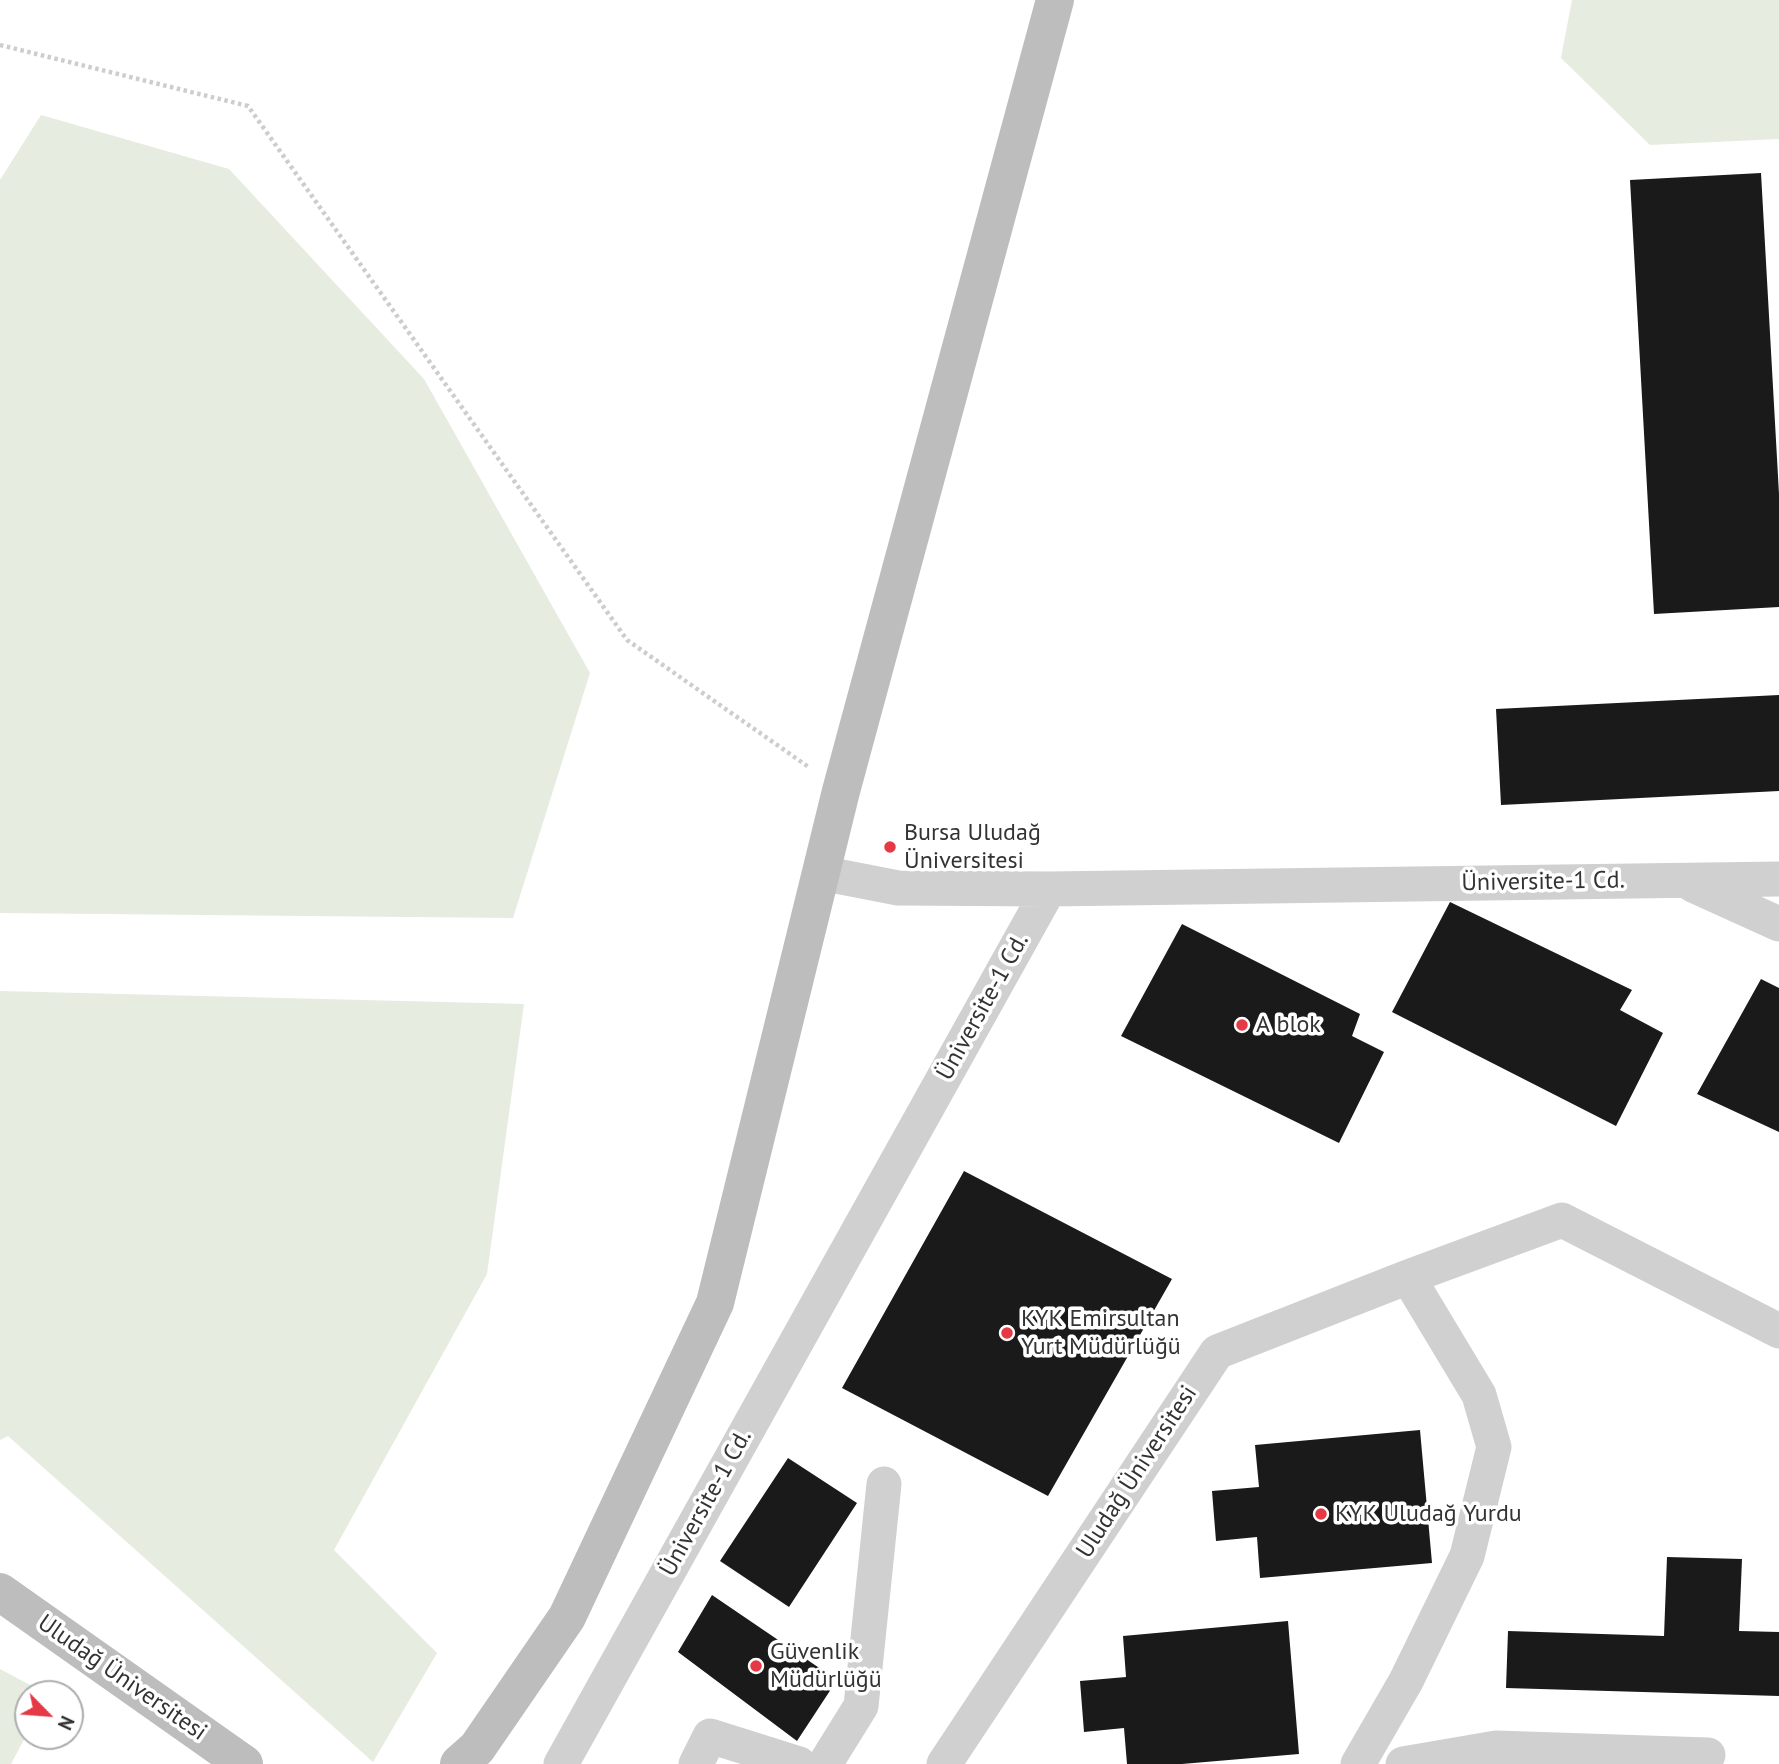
<!DOCTYPE html>
<html>
<head>
<meta charset="utf-8">
<style>
  body { margin:0 }
  #map { position:relative; width:1779px; height:1764px; overflow:hidden; background:#fff; font-family:"PT Sans",sans-serif }
  canvas { display:block }
  .north { position:absolute; left:14px; top:1680px; width:70px; height:70px; box-sizing:border-box; background:#fff; border:2px solid #adadad; border-radius:50%; rotate:115deg; font-size:19px; font-weight:700; line-height:28px; text-align:center; color:#333 }
  .north::after { content:''; display:block; margin:auto; width:24px; height:32px; background:#e63946; clip-path:polygon(50% 0,100% 100%,50% 72%,0 100%) }
</style>
</head>
<body>
<div id="map">
<canvas width="1779" height="1764"></canvas>
<div class="north">N</div>
</div>
<script>
const ctx = document.querySelector('canvas').getContext('2d');
ctx.lineJoin = 'round';
function fill(path, color) {
  ctx.fillStyle = color;
  ctx.fill(path, 'evenodd');
}
function poly(rows) {
  const path = new Path2D();
  for (const r of rows) {
    path.moveTo(r[0], r[1]);
    for (let i = 2; i < r.length; i += 2) path.lineTo(r[i], r[i + 1]);
  }
  return path;
}
function stroke(path, color, width, dash) {
  ctx.strokeStyle = color;
  ctx.lineWidth = width;
  ctx.lineCap = dash ? 'butt' : 'round';
  ctx.setLineDash(dash || []);
  ctx.stroke(path);
}
function label(font, color, halo, rows, align = 'center') {
  ctx.font = font + ' "PT Sans",sans-serif';
  ctx.lineWidth = 7;
  ctx.setLineDash([]);
  ctx.textBaseline = 'middle';
  ctx.strokeStyle = halo;
  ctx.fillStyle = color;
  for (const [text, x, y, turn = 0] of rows) {
    ctx.save();
    ctx.translate(x, y);
    ctx.rotate((+turn || 0) * Math.PI / 180);
    ctx.textAlign = isNaN(turn) ? turn : align;
    if (halo) ctx.strokeText(text, 0, 0);
    ctx.fillText(text, 0, 0);
    ctx.restore();
  }
}
fill(poly([
  [1572,0,1779,0,1779,139,1650,145,1561,58],
  [41,115,229,169,424,379,590,673,513,918,0,913,0,180],
  [0,991,524,1004,487,1274,334,1550,437,1653,373,1762,8,1436,0,1440],
  [0,1669,47,1694,28,1694,28,1732,11,1764,0,1764]
]), '#e6ecdf');
fill(poly([
  [1761,173,1779,494,1779,607,1654,614,1630,180],
  [1779,695,1779,791,1501,805,1496,709],
  [1450,902,1632,990,1620,1010,1663,1033,1616,1126,1392,1012],
  [1182,924,1360,1014,1352,1036,1384,1052,1339,1143,1121,1036],
  [1761,979,1779,988,1779,1132,1697,1094],
  [964,1171,1172,1279,1048,1496,842,1388],
  [1420,1430,1432,1563,1260,1578,1257,1537,1216,1541,1212,1491,1259,1487,1255,1445],
  [788,1458,857,1503,789,1607,720,1561],
  [1667,1557,1742,1559,1739,1631,1779,1632,1779,1696,1506,1688,1508,1631,1664,1636],
  [712,1595,837,1680,797,1741,678,1652],
  [1288,1621,1299,1754,1182,1764,1127,1764,1124,1728,1084,1732,1080,1681,1126,1677,1123,1636]
]), '#1a1a1a');
stroke(poly([
  [0,45,248,106,627,640,810,768]
]), '#cdcdcd', 4.5, [3.5, 3.5]);
stroke(poly([
  [821,873,898,888,1049,889],
  [1693,885,1779,924],
  [561,1764,1049,889,1779,879],
  [696,1764,710,1736,799,1764],
  [825,1764,861,1706,884,1484],
  [944,1764,1217,1352,1408,1277,1562,1220,1779,1331],
  [1358,1764,1406,1681,1467,1556,1494,1447,1479,1395,1408,1277],
  [1403,1764,1496,1748,1708,1755]
]), '#d0d0d0', 35);
stroke(poly([
  [0,1592,244,1764],
  [459,1764,477,1748,567,1617,715,1303,841,791,1055,0]
]), '#bdbdbd', 38);
for (const [x, y, r, color] of [
  [890,847,7,"#e63946"],
  [1242,1025,7,"#e63946"],
  [1007,1333,7,"#e63946"],
  [1321,1514,7,"#e63946"],
  [756,1666,7,"#e63946"]
]) {
  const dot = new Path2D();
  dot.arc(x, y, r, 0, 2 * Math.PI);
  ctx.fillStyle = color;
  ctx.fill(dot);
  stroke(dot, '#fff', 2.5);
}
label('24px', '#333', '#fff', [
  ["Bursa Uludağ",904,833],
  ["Üniversitesi",904,861],
  ["A blok",1256,1025],
  ["KYK Emirsultan",1021,1319],
  ["Yurt Müdürlüğü",1021,1347],
  ["KYK Uludağ Yurdu",1335,1514],
  ["Güvenlik",770,1652],
  ["Müdürlüğü",770,1680]
], 'left');
label('24px', '#333', '#fff', [
  ["Üniversite-1 Cd.",1543,882,-1],
  ["Üniversite-1 Cd.",983,1007,-61],
  ["Uludağ Üniversitesi",1137,1472,-57],
  ["Üniversite-1 Cd.",706,1503,-61],
  ["Uludağ Üniversitesi",122,1678,35]
]);
</script>
</body>
</html>
